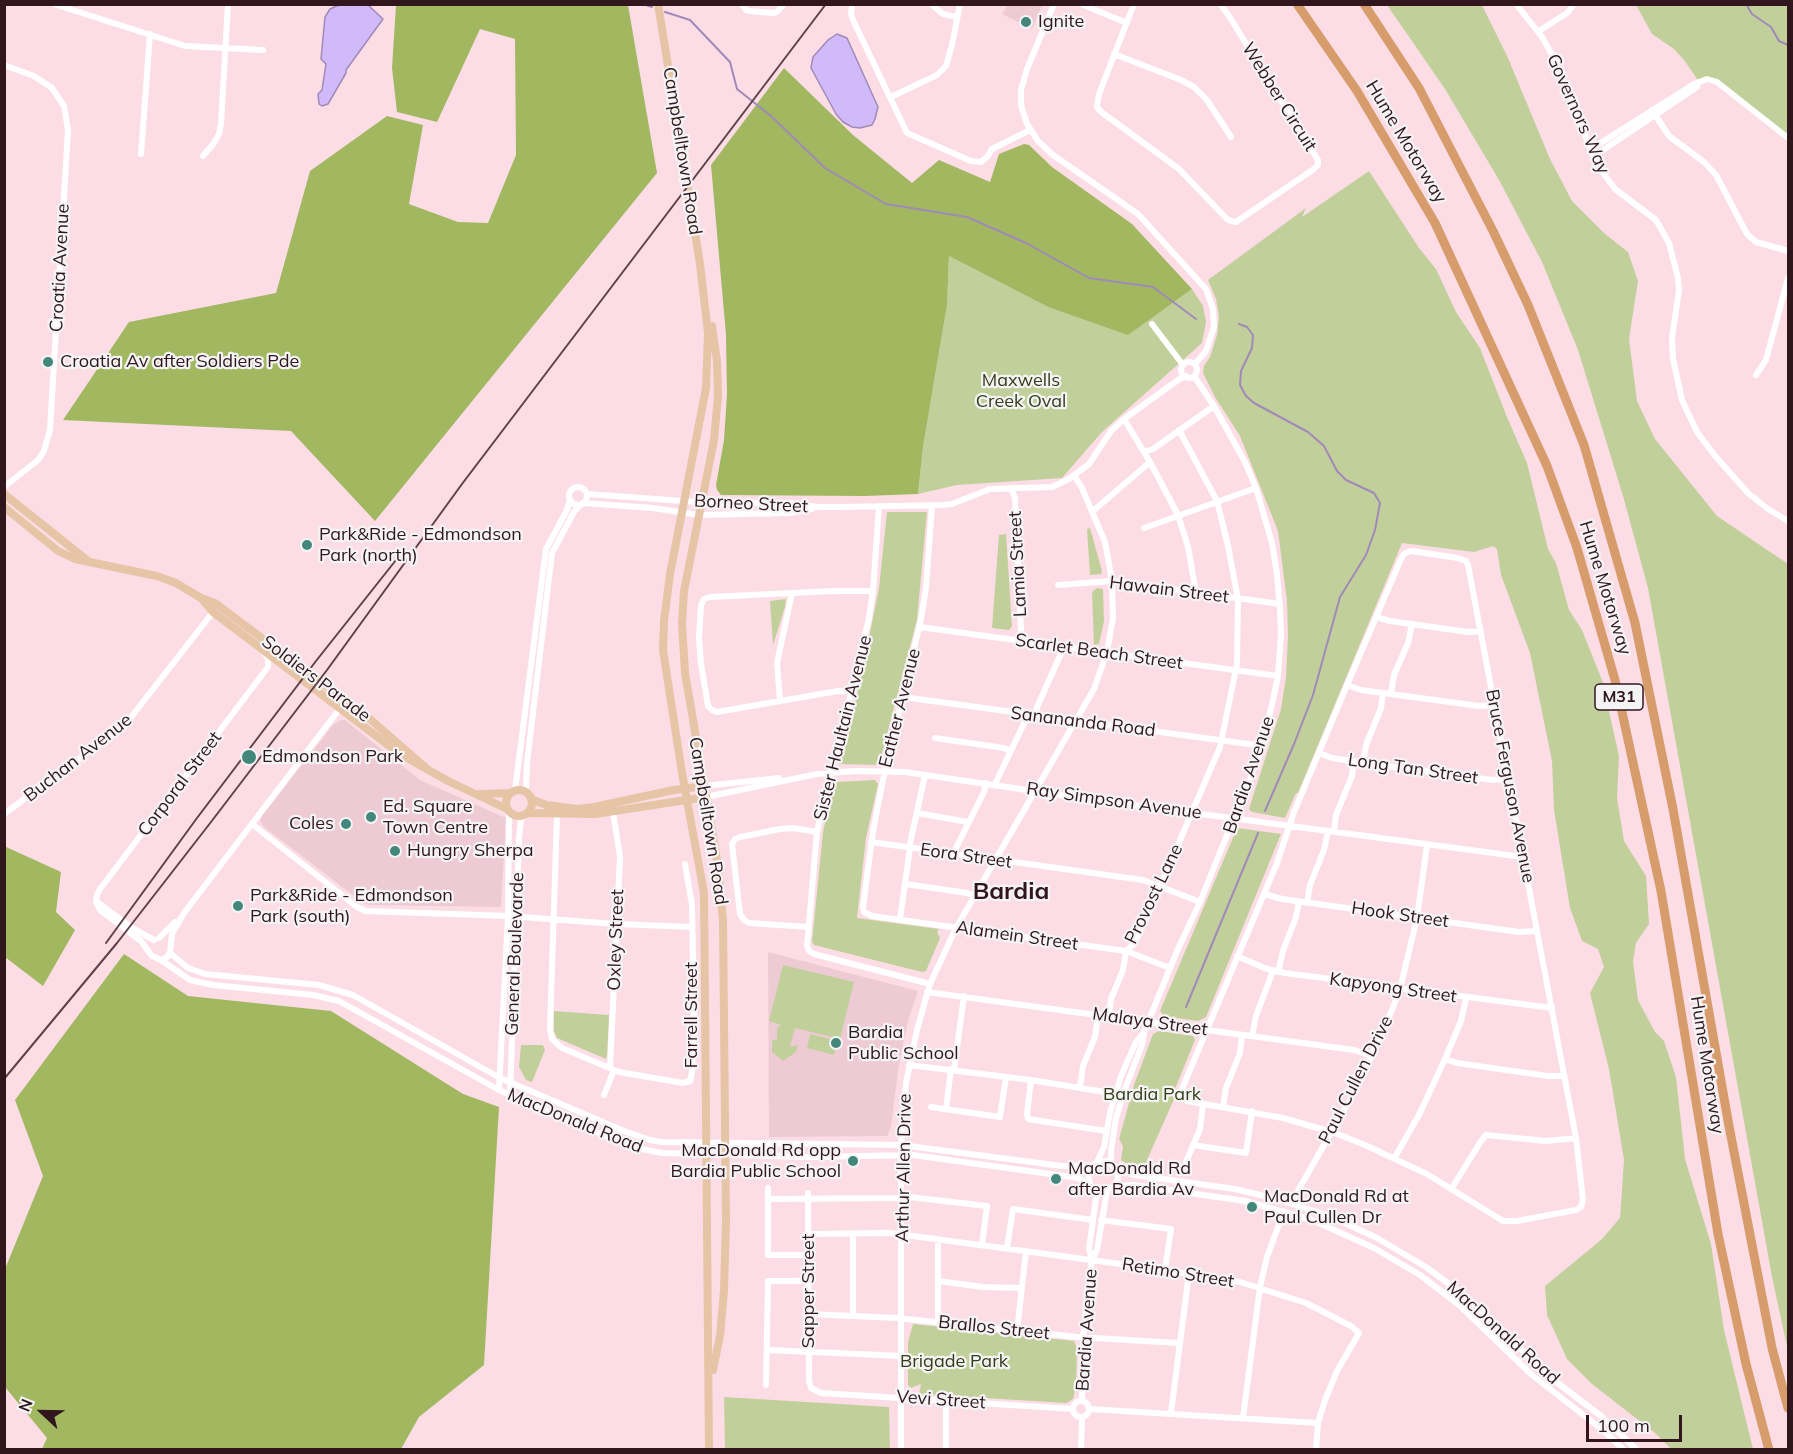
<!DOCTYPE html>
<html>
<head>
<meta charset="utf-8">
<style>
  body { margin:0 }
  #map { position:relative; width:1793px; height:1454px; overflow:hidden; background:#fddde5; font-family:Mulish,sans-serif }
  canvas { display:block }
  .frame { position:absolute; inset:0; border:6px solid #31161e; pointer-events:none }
  .north { position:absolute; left:12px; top:1382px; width:60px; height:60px; -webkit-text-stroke:4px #f4f4f4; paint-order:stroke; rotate:292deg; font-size:16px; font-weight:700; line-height:24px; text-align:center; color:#31161e }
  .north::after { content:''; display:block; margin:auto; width:21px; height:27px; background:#31161e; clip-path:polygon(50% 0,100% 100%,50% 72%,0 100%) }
  .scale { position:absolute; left:1586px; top:1415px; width:96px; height:27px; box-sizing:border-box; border:3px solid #31161e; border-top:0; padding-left:8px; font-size:18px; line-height:21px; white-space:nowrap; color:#31161e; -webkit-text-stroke:4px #f4f4f4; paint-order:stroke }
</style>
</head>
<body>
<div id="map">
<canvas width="1793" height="1454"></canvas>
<div class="frame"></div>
<div class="north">N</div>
<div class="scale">100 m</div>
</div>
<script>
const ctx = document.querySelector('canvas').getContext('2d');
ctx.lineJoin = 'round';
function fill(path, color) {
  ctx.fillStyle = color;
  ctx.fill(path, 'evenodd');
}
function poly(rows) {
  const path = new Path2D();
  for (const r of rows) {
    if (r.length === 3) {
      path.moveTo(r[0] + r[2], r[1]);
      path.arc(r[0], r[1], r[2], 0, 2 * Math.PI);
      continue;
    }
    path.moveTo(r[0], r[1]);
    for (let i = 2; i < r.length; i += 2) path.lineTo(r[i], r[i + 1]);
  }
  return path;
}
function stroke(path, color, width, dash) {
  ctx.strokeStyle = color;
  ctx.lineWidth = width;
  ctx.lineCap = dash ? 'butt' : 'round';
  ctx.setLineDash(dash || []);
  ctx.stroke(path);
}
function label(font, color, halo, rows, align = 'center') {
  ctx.font = font + ' Mulish,sans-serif';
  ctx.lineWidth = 4.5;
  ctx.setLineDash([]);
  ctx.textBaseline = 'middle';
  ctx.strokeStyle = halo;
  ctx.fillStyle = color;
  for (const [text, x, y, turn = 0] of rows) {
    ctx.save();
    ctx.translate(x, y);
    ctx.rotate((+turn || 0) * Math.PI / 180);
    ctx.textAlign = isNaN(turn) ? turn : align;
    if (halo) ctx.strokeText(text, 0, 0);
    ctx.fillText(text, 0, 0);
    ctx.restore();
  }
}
fill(poly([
  [1008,5,1042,5,1032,29,1002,14],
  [341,720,345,720,420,780,506,818,501,907,369,905,363,903,264,827,260,821,262,816,333,725],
  [768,952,918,991,908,1021,899,1064,891,1127,887,1136,769,1137]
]), '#eecbd4');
fill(poly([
  [1387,5,1482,5,1508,58,1550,159,1572,201,1604,233,1628,252,1638,281,1629,339,1637,401,1655,439,1717,516,1788,564,1788,1351,1772,1277,1648,588,1623,496,1578,350,1542,262,1499,180,1445,89],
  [1636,5,1788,5,1788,139,1713,79,1700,83,1684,60,1674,49,1652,34],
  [1369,171,1419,248,1436,269,1456,312,1480,348,1507,417,1527,463,1548,549,1556,563,1569,610,1582,630,1602,680,1619,756,1617,798,1624,841,1646,876,1649,924,1636,943,1633,961,1638,1000,1655,1032,1664,1041,1676,1077,1685,1159,1711,1244,1724,1330,1753,1449,1671,1449,1655,1433,1592,1384,1567,1359,1547,1315,1545,1286,1601,1240,1620,1218,1624,1160,1609,1069,1590,993,1604,967,1598,949,1582,941,1570,908,1554,810,1552,761,1530,653,1501,575,1497,549,1493,546,1474,552,1402,543,1298,793,1296,793,1285,818,1252,812,1249,809,1281,709,1286,677,1288,636,1287,601,1278,531,1240,436,1215,397,1203,373,1204,366,1210,357,1217,335,1219,317,1216,299,1208,280,1306,208,1302,217],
  [949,256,1048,307,1128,334,1192,289,1203,306,1206,322,1202,343,1102,432,1062,478,957,485,918,494,923,447,947,305],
  [887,512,927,512,917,620,879,765,840,764,859,687,879,588],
  [1090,528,1102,571,1101,574,1090,575,1087,529],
  [1006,534,1012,626,1009,630,992,628,999,535],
  [1097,588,1103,589,1104,621,1099,644,1094,645,1092,592],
  [786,599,785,607,773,645,770,601],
  [875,780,878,784,866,838,857,918,939,929,937,932,940,938,926,971,922,972,814,945,812,942,823,832,833,785,837,782],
  [1237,828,1281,834,1206,1017,1198,1021,1164,1016,1160,1011],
  [783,965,854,982,840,1039,795,1028,790,1047,798,1045,796,1052,783,1061,772,1052,772,1041,777,1039,777,1028,781,1025,769,1021],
  [554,1011,609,1015,607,1056,606,1059,557,1038,554,1031],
  [1159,1031,1193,1036,1195,1040,1175,1089,1175,1097,1143,1169,1129,1165,1121,1160,1123,1146,1119,1139,1134,1085,1153,1034],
  [810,1034,838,1041,834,1055,807,1048],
  [521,1045,543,1045,545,1050,532,1082,526,1080,519,1067],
  [913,1324,1074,1341,1077,1349,1076,1385,1073,1399,1066,1403,919,1394,921,1384,911,1388,908,1385,908,1342],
  [724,1397,889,1407,890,1449,725,1449]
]), '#c1d09b');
fill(poly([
  [396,5,628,5,657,173,375,521,291,431,63,420,129,322,276,293,310,171,387,116,423,125,409,204,458,222,488,223,516,155,515,39,480,29,437,122,397,112,392,68],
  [784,68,853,135,912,183,939,160,990,182,999,154,1024,144,1029,145,1052,167,1132,224,1192,289,1128,335,1048,307,949,256,947,305,923,447,918,494,864,496,721,495,717,490,716,485,724,440,727,394,726,335,711,165],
  [4,846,61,872,56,912,75,930,43,986,5,957],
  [124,954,188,996,331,1011,463,1094,499,1107,484,1365,419,1417,401,1449,42,1449,47,1438,5,1387,5,1269,43,1176,15,1100]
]), '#a1b760');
const water = poly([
  [339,5,368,5,383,19,346,70,346,73,328,104,322,106,319,104,318,94,322,90,326,64,321,59,325,17,330,9,339,5],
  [837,34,847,38,878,107,875,119,872,125,860,128,852,127,843,122,836,114,811,68,813,57,828,40,837,34]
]);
fill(water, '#d1bafa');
stroke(water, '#a189b8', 1.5);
stroke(poly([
  [643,4,652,7],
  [1746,4,1752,14,1771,27,1779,41,1788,45],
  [665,12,690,20,730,62,737,89,771,116,825,168,886,204,967,217,1026,243,1089,278,1153,287,1196,319],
  [1239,324,1247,327,1253,335,1252,348,1241,371,1240,385,1246,396,1254,403,1308,432,1324,446,1337,471,1346,480,1374,493,1380,503,1375,530,1366,555,1340,597,1313,695,1294,744,1265,811],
  [1186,1007,1258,833]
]), '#a189b8', 2);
stroke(poly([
  [54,4,185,46,263,50],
  [742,4,746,10,750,11,773,13,777,12,784,4],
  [852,4,851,14,853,20,907,133,971,161,981,162,988,156,992,149,1030,130],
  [931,4,943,14,957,17],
  [1054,4,1027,69,1021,90,1021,105,1027,124,1038,141,1053,155,1138,214,1206,289,1213,309,1214,327,1206,351,1195,364],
  [1081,4,1127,23],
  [1134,4,1099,94,1097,107,1100,111,1179,169,1228,220,1236,222,1314,169,1318,165,1318,160,1229,16,1220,4],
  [1516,4,1542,37,1554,58,1597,165,1615,189,1656,220,1669,243,1678,278,1679,290,1672,338,1673,359,1682,400,1697,432,1716,457,1748,493,1768,509,1788,521],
  [1539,31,1567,13,1574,4],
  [1114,54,1181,80,1194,87,1207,100,1231,137],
  [4,65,34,76,52,88,64,106,68,130,50,430,44,451,38,460,4,487],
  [891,97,937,75,946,66,952,45,960,4],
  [1652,110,1669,136,1704,162,1716,175,1747,234,1756,242,1788,251],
  [1591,149,1694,84,1707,79,1717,82,1788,138],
  [141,154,150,34],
  [203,156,214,143,219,134,221,124,228,4],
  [1594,156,1697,87,1698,83],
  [1152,324,1183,365],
  [1189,370,8],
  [1756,375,1766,360,1788,278],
  [1124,419,1150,462,1178,515,1188,547,1196,593],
  [1144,452,1153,449,1214,406],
  [578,496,9],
  [1011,488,1015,498,1021,630,1019,641],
  [587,494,711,503,789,503,819,507,841,507,943,505,952,504,990,489,1052,487,1069,479,1089,464,1111,431,1124,419,1178,380,1186,376],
  [583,503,653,508,699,515,789,513,812,509],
  [932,505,926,588,921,619,883,780,873,831,863,907,864,912,872,916,1126,951,1170,968],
  [879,506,873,591,869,618,835,759,830,772,817,832,807,946,809,951,814,954,930,984],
  [1093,511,1150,462],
  [1144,528,1256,488],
  [1411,551,1458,558,1466,561,1468,565,1576,1138,1583,1200,1581,1207,1576,1210,1517,1221,1503,1221,1427,1174,1365,1145,1335,1133,1283,1118,1187,1101,1182,1096,1182,1089,1277,863,1294,812,1347,685,1401,559,1404,554,1411,551],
  [1058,585,1112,581,1280,604],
  [1376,617,1390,621,1468,632,1481,631],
  [920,627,1278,676],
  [1347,685,1361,690,1479,706,1495,705],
  [852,692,838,691,717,712,712,710,708,706,701,664,699,638,701,605,704,599,710,597,834,591,873,591],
  [1391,694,1394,675,1408,643,1412,624],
  [903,697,1263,746],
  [780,701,777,663,792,593],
  [1035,716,1037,707,1064,647],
  [935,738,1004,748,1010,751],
  [1319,753,1332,758,1363,763,1493,780,1508,779],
  [1363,763,1366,745,1381,708,1383,693],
  [995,784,1028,715],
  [704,786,779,778],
  [515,790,546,549,567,510,570,500],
  [526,792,527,763,552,553,574,512,581,504],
  [706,797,817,774,855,771,905,772,1081,798,1523,857],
  [917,813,968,822],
  [4,814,125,725,213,612],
  [557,814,550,1029,552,1039,562,1048,619,1072,683,1083,690,1081,692,1072,694,1023,692,905,685,864],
  [252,824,357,907,365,911,508,916,616,924,692,927],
  [1334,831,1336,815,1352,776,1354,761],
  [871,842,1143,880,1200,902],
  [909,848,925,775],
  [953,854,984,792,986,783],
  [906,884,967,893,975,896],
  [1264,894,1282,899,1519,932,1537,931],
  [96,902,100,910,141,941,152,956,161,960,190,980,213,985,313,995,339,1001,499,1090,619,1142,637,1148,662,1153,808,1157,913,1155,1072,1177,1081,1179,1097,1190,1102,1191,1115,1186,1118,1178,1117,1170,1107,1161,1097,1162,1090,1169,1088,1174,1090,1184],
  [96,902,97,895,100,889,268,667,268,659,264,652],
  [97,902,132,928,154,940],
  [1307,903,1310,885,1324,850,1328,831],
  [900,919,910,848],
  [808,927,749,923,744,920,740,914,732,844,735,839,740,837,780,829,793,828,817,832],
  [159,938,175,922],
  [170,953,188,968,205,974,319,985,353,995,500,1078,624,1131,650,1140,662,1142,901,1145,1062,1166,1093,1165],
  [1237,956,1267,969,1285,973,1552,1008],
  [161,960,167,957,170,953,172,934,184,913,341,707],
  [1278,972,1283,951,1296,917,1299,901],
  [927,992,1354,1050,1372,1056],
  [1109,1017,1111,999,1123,970,1126,951,1134,944,1147,917,1220,747,1237,664,1238,599,1228,546,1217,501,1179,430],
  [1252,1036,1256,1016,1273,971],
  [1445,1059,1457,1063,1548,1076,1564,1076],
  [909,1065,1031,1080,1123,1095],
  [610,1068,620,857,613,812],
  [954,1070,964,996],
  [1031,1080,1027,1114,1028,1119,1106,1131],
  [1080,1087,1083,1066,1095,1037,1098,1015],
  [499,1090,508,916,509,812],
  [510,1095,519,838,521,820,525,814],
  [604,1095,614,1070],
  [931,1107,1000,1117,1006,1077],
  [1223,1107,1226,1088,1240,1053,1242,1035],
  [946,1109,951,1069],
  [1193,1145,1246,1153,1252,1111],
  [1395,1157,1419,1115,1445,1059,1461,1021,1466,998],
  [1097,1162,1104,1147,1110,1113,1121,1076,1136,1042,1144,1032,1177,951,1200,902,1263,746,1278,676,1281,634,1280,610,1277,574,1272,543,1256,488,1245,462,1214,406,1194,376],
  [1186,1162,1200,1129,1203,1104],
  [1111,1163,1111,1150,1116,1118,1125,1089,1142,1045,1144,1034],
  [1117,1170,1135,1175,1235,1189,1273,1198,1330,1216,1377,1238,1426,1267,1453,1287,1479,1308,1546,1374,1601,1416,1637,1450],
  [1115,1186,1134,1185,1245,1201,1312,1220,1374,1248,1420,1275,1458,1304,1532,1375,1604,1431,1624,1450],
  [768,1188,768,1255,809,1255],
  [1452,1188,1481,1141,1486,1135,1546,1141,1576,1138],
  [808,1193,809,1381,811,1388,821,1393,1073,1409],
  [901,1196,987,1206,982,1245],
  [768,1199,901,1198],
  [1291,1203,1361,1080,1392,1010,1400,989,1417,918,1427,845],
  [1101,1220,1171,1229,1165,1270],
  [809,1234,889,1233,913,1236,1165,1270,1240,1282,1306,1303,1351,1326,1359,1333,1337,1371,1325,1400,1318,1423,1316,1450],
  [853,1234,853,1316],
  [1007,1248,1013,1209,1093,1220],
  [1092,1259,1089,1249,1097,1190],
  [938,1281,983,1287,1022,1288],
  [809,1314,897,1318,1077,1337,1179,1343],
  [938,1322,938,1239],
  [1017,1331,1026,1251],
  [768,1350,902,1356],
  [766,1385,768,1281,809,1281],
  [1081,1409,8],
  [1082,1401,1083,1337,1087,1300,1092,1260,1097,1250,1107,1191],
  [1089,1409,1318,1423],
  [1171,1413,1189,1273],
  [1243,1418,1260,1287,1267,1257,1284,1211],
  [901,1450,901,1145,906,1083,917,1030,930,984,956,928,1094,689,1107,652,1113,618,1112,581,1109,564,1105,542,1082,488,1074,475],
  [946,1450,946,1400],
  [1081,1450,1082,1417]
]), '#fff', 6);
stroke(poly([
  [658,4,700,264,708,333,706,388,670,574,664,621,663,650,682,773,704,893,709,1450],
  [712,326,717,361,718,396,714,440,684,591,682,623,685,673,718,866,723,921,726,1223,724,1290,720,1336,713,1370],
  [4,494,88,561],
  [4,507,58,551,75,559,157,576,176,583,201,598,215,603,371,720,426,768],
  [201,598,213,612,400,754,448,781,507,809],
  [519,803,13],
  [479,794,510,793],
  [531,799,546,805,577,809,594,807,674,790,704,786],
  [527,813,595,814,706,797]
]), '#e6c4a6', 8);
stroke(poly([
  [1297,4,1357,91,1435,223,1547,466,1577,548,1615,680,1661,891,1718,1234,1746,1364,1769,1450],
  [1364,4,1419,88,1493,231,1528,305,1584,445,1635,623,1673,809,1729,1126,1772,1348,1788,1408]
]), '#d69c6b', 9);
stroke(poly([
  [106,943,197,818,316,661,396,560],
  [4,1079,117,943,211,822,327,670,462,484,826,4]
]), '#5e424a', 2);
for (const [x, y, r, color] of [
  [1026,22,6,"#43877c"],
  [48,362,6,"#43877c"],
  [307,545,6,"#43877c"],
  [249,757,8,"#43877c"],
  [371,817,6,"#43877c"],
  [346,824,6,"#43877c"],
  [395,851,6,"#43877c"],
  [238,906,6,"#43877c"],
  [836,1043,6,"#43877c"],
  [853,1161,6,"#43877c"],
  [1056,1179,6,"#43877c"],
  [1252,1207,6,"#43877c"]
]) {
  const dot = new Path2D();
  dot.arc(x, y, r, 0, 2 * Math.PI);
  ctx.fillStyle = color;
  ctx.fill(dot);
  stroke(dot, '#f4f4f4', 2);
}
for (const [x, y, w] of [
  [1619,697,48]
]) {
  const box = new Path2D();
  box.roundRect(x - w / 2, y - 13, w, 26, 4.5);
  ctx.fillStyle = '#f4f4f4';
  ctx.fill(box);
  stroke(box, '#31161e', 1.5);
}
label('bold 16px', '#31161e', null, [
  ["M31",1619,697]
]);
label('18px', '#31161e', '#f4f4f4', [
  ["Ignite",1038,22],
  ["Croatia Av after Soldiers Pde",60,362],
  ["Park&Ride - Edmondson",319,535],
  ["Park (north)",319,556],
  ["Edmondson Park",262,757],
  ["Ed. Square",383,807],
  ["Town Centre",383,828],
  ["Coles",334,824,"right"],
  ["Hungry Sherpa",407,851],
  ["Park&Ride - Edmondson",250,896],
  ["Park (south)",250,917],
  ["Bardia",848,1033],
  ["Public School",848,1054],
  ["MacDonald Rd opp",841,1151,"right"],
  ["Bardia Public School",841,1172,"right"],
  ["MacDonald Rd",1068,1169],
  ["after Bardia Av",1068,1190],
  ["MacDonald Rd at",1264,1197],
  ["Paul Cullen Dr",1264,1218]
], 'left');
label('18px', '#31161e', '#f4f4f4', [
  ["Webber Circuit",1279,97,58],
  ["Governors Way",1578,114,66],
  ["Hume Motorway",1406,142,59],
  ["Campbelltown Road",682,151,81],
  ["Croatia Avenue",60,268,-87],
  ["Borneo Street",751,504,3],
  ["Lamia Street",1018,564,-93],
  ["Hume Motorway",1605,588,73],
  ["Hawain Street",1169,590,7],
  ["Scarlet Beach Street",1099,652,8],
  ["Soldiers Parade",316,679,37],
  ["Eather Avenue",900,708,-76],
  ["Sanananda Road",1083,722,7],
  ["Sister Haultain Avenue",843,728,-76],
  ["Buchan Avenue",78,758,-38],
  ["Long Tan Street",1413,769,8],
  ["Bardia Avenue",1249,775,-71],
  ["Corporal Street",180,784,-53],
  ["Bruce Ferguson Avenue",1510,786,79],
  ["Ray Simpson Avenue",1114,801,8],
  ["Campbelltown Road",708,821,81],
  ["Eora Street",966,856,8],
  ["Provost Lane",1154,894,-64],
  ["Hook Street",1400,915,8],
  ["Alamein Street",1017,936,8],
  ["Oxley Street",616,940,-88],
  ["General Boulevarde",515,954,-88],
  ["Kapyong Street",1393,988,8],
  ["Farrell Street",692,1015,-90],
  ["Malaya Street",1150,1022,8],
  ["Hume Motorway",1707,1065,81],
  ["Paul Cullen Drive",1356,1080,-63],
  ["MacDonald Road",575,1121,22],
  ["Arthur Allen Drive",904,1168,-89],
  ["Retimo Street",1178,1273,9],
  ["Sapper Street",809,1291,-90],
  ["Brallos Street",994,1328,6],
  ["Bardia Avenue",1087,1330,-86],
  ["MacDonald Road",1503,1333,42],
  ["Vevi Street",941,1400,4]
]);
label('18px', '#333c18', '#f4f4f4', [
  ["Maxwells",1021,381],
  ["Creek Oval",1021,402],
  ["Bardia Park",1152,1095],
  ["Brigade Park",954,1362]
]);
label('bold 24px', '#31161e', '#f4f4f4', [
  ["Bardia",1011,892]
]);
</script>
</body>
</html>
